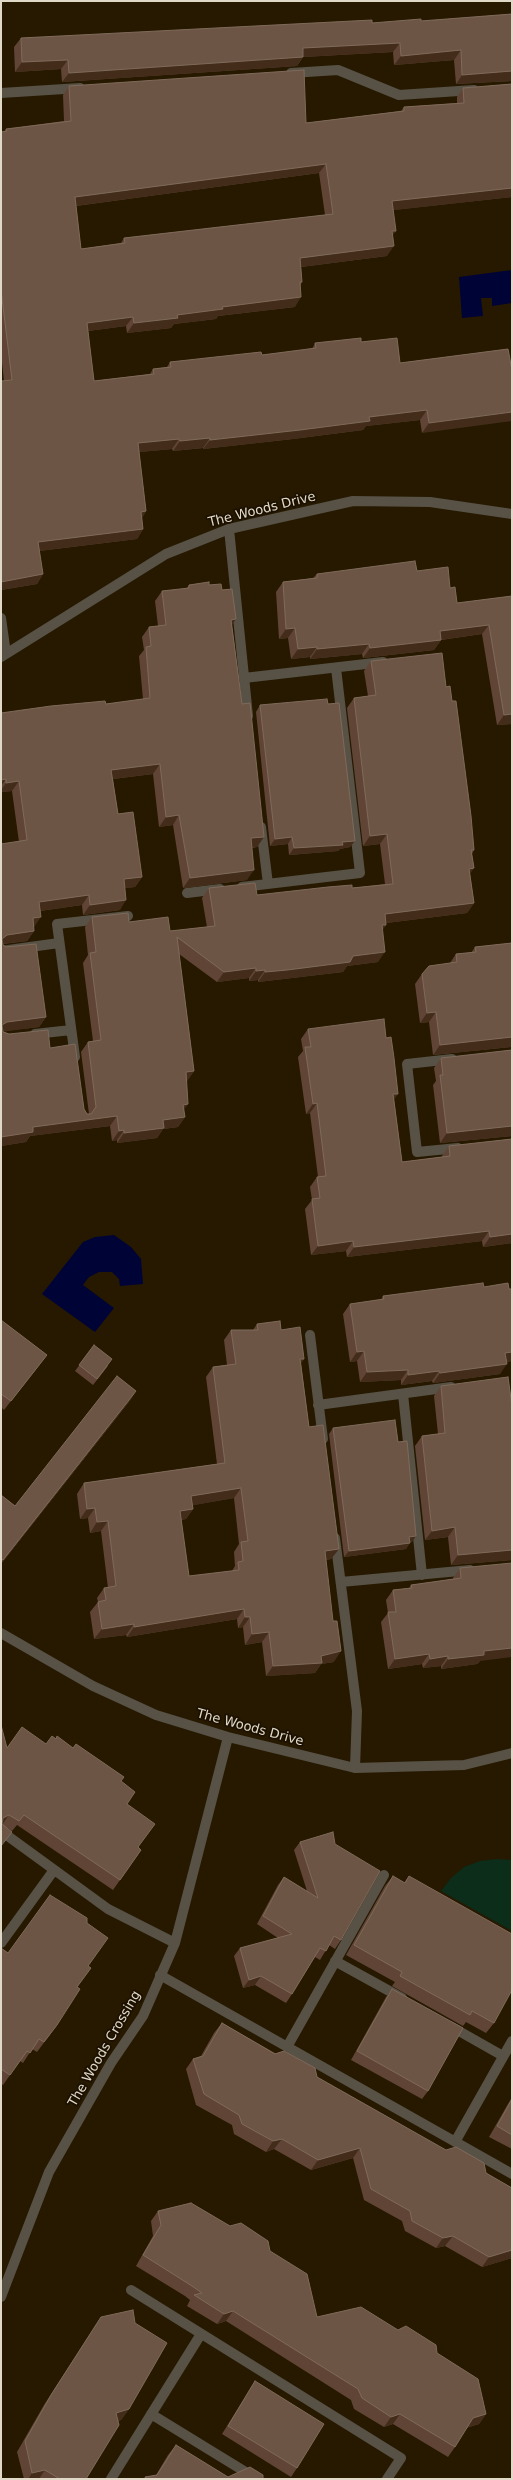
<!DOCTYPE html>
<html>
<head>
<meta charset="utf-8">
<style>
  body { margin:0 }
  #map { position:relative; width:513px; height:2480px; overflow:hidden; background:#261900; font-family:"DejaVu Sans",sans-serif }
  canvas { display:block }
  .frame { position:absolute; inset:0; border:2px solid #e0d9c8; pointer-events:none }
</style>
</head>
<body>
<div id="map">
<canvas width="513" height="2480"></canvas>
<div class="frame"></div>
</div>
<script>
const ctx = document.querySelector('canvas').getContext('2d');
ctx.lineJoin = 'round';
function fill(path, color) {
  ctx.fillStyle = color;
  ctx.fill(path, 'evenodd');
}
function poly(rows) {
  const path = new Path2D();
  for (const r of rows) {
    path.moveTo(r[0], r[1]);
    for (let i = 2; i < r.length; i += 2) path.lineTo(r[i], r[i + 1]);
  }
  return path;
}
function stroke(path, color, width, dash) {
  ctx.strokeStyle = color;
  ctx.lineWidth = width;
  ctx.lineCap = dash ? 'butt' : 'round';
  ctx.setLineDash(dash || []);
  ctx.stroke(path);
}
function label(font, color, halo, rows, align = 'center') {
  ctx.font = font + ' "DejaVu Sans",sans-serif';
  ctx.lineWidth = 3.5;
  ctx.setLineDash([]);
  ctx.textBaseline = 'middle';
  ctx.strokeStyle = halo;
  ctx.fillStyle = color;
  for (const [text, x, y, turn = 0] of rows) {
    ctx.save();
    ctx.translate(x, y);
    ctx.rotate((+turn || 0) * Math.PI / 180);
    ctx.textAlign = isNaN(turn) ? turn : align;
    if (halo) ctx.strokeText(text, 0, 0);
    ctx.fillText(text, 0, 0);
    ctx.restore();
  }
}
fill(poly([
  [497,1859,512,1860,512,1931,441,1891,451,1878,464,1867,480,1861]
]), '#0b2d19');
fill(poly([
  [512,270,512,303,492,306,492,298,481,298,483,316,462,318,459,277],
  [114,1235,131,1247,141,1259,143,1284,120,1286,119,1279,112,1272,99,1272,89,1277,83,1285,114,1308,95,1332,42,1294,83,1242,95,1237]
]), '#000336');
stroke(poly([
  [291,73,338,70,399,95,474,90],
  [1,93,80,88],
  [229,529,248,716],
  [1,618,6,654],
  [1,657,166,554,229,529,353,501,430,502,512,514],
  [244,678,383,662],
  [261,827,268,884],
  [242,887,360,873,336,668],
  [187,893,220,889],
  [1,951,59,943],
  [35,1034,71,1030],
  [75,1057,57,924,128,916],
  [452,1059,407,1064,417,1152,458,1148],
  [310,1335,323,1439],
  [403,1394,422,1575],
  [318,1405,451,1387],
  [335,1538,357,1711,355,1768],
  [341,1582,470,1570],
  [1,1633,93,1686,156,1715,228,1737,355,1768,464,1765,512,1753],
  [1,1831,108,1909,175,1943],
  [1,1943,54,1870],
  [335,1961,402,1998],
  [160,1975,512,2174],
  [450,2026,503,2056],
  [287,2047,384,1875],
  [455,2142,512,2041],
  [131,2290,401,2458,387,2479],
  [1,2297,49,2172,111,2063,143,2016,175,1943,228,1737],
  [151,2414,257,2479],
  [111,2479,201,2334]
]), '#585246', 10);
fill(poly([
  [512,14,512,81,456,84,454,60,394,65,393,52,303,57,297,66,62,82,61,69,15,72,14,47,21,38,372,23,421,21],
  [512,84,512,197,393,210,396,231,392,235,387,256,301,267,302,282,300,286,295,307,218,316,216,319,174,324,171,328,127,333,126,326,88,331,94,381,150,374,153,369,167,367,170,362,262,355,312,349,315,343,361,342,400,363,508,349,422,433,420,420,366,426,363,430,293,439,203,449,203,448,173,451,172,449,139,452,146,511,142,518,143,529,137,539,39,551,43,574,37,584,1,590,1,381,4,381,1,353,1,132,4,132,6,129,64,121,63,95,69,86,306,123,401,111,404,107,457,103,457,97,463,88],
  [319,173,325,215,124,238,121,243,81,249,76,206],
  [417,571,450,588,457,603,512,596,512,724,497,725,482,634,441,640,434,650,363,658,362,654,310,659,310,657,291,659,288,638,279,639,276,592,283,582,313,578,317,574],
  [189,585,209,585,222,590,236,619,232,625,242,704,264,837,257,847,252,848,247,880,183,888,173,825,159,827,153,774,113,779,118,814,142,877,135,887,125,888,120,910,83,915,82,905,40,911,34,927,34,931,27,941,3,944,46,1017,39,1027,3,1031,9,1034,50,1048,84,1109,87,1114,89,1114,81,1052,88,1042,93,1041,83,963,88,955,85,927,92,917,129,922,170,931,207,927,202,898,209,888,257,895,352,888,385,884,380,844,363,846,347,708,354,698,368,696,364,671,371,661,446,687,474,850,472,854,474,868,470,873,474,903,467,913,386,923,386,925,382,930,378,962,347,966,343,972,258,982,258,980,249,981,249,978,217,982,179,954,194,1071,187,1081,184,1110,185,1117,178,1127,163,1129,157,1138,117,1143,117,1140,112,1141,110,1126,30,1136,26,1142,1,1146,1,844,19,842,12,791,1,792,1,713,106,704,143,699,139,656,144,650,142,637,149,627,158,626,155,601,162,591,186,589],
  [328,704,355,841,350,847,340,849,338,851,289,855,288,844,270,846,256,712,260,705],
  [512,943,512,1047,511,1047,433,1055,429,1022,420,1023,415,984,422,974,450,963,456,954,471,953,475,947],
  [308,1029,394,1099,402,1162,442,1157,442,1156,449,1146,512,1139,512,1243,483,1247,482,1241,347,1257,346,1251,311,1255,305,1209,312,1200,310,1187,317,1177,318,1177,310,1113,306,1114,298,1057,303,1051,301,1039],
  [512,1050,512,1136,440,1143,433,1085,436,1081,434,1068,441,1058],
  [484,1287,509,1289,512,1289,512,1361,506,1362,500,1374,433,1383,432,1381,401,1385,401,1380,360,1382,357,1361,350,1362,343,1314,350,1304,381,1300,383,1296],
  [1,1320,47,1355,4,1410,1,1407],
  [257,1324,281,1330,304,1359,301,1363,309,1427,339,1549,331,1559,326,1560,334,1662,321,1664,315,1673,266,1676,262,1642,245,1645,243,1627,238,1628,237,1619,127,1637,126,1635,94,1639,90,1612,98,1602,97,1598,104,1588,108,1588,101,1531,90,1533,88,1518,80,1519,77,1494,84,1483,217,1464,206,1377,213,1367,227,1365,224,1340,231,1330,253,1330],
  [234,1498,239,1544,234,1552,235,1566,232,1571,189,1576,181,1520,186,1519,193,1509,193,1505],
  [94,1345,108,1366,93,1385,75,1371],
  [441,1386,512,1406,512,1560,451,1565,448,1537,425,1540,415,1446,422,1436,438,1434,434,1396],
  [132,1398,1,1564,1,1495,15,1506],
  [333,1428,412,1542,410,1542,406,1549,344,1557,329,1434],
  [460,1568,480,1661,477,1664,441,1669,441,1666,423,1668,422,1664,388,1669,381,1622,388,1613,386,1600,393,1590,409,1588,411,1585,453,1579,453,1578],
  [46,1744,121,1781,138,1847,141,1850,113,1890,17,1825,12,1831,6,1827,1,1847,7,1748],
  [300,1842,341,1940,335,1949,329,1945,320,1960,315,1957,292,1994,286,2003,255,1985,243,1988,234,1956,240,1948,278,1938,257,1924,278,1885,284,1877,307,1891,294,1850],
  [393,1876,404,1883,409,1876,494,2023,486,2033,466,2022,463,2026,392,1986,395,1982,346,1955,385,1886],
  [1,1948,8,1953,88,1966,57,2025,37,2052,32,2049,23,2063,20,2061,3,2085,1,2084],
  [392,1989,428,2091,422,2099,351,2060,386,1997],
  [222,2023,317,2077,486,2173,512,2188,512,2258,482,2267,445,2246,436,2248,405,2231,402,2221,364,2200,353,2158,311,2170,274,2149,266,2152,234,2134,232,2125,196,2105,186,2069,193,2059,201,2056,214,2033],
  [512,2097,512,2149,489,2137],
  [158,2211,270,2251,317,2317,437,2353,486,2414,479,2424,466,2428,455,2447,448,2457,393,2424,384,2427,354,2409,351,2400,226,2321,217,2324,187,2306,190,2300,185,2296,136,2266,153,2236,151,2221],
  [101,2317,129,2409,121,2420,118,2421,86,2479,24,2479,17,2452,44,2405],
  [255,2381,297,2468,291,2477,222,2434],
  [176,2445,228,2477,263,2479,144,2479,145,2477,156,2475,168,2455]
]), '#604536');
fill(poly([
  [400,43,393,52,303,57,297,66,62,82,69,73,303,48],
  [461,50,454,60,394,65,401,56],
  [68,60,61,69,15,72,22,62],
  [512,71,512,81,456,84,462,75],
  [326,164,319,173,68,207,75,197],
  [512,188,512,197,386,211,392,201],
  [392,231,396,231,389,240],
  [394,246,387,256,293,268,300,258],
  [301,297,295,307,218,316,216,319,174,324,171,328,127,333,134,323,177,315,222,307],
  [133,317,126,326,80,332,87,323],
  [427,410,420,420,366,426,363,430,293,439,203,449,210,440,369,417],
  [512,412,512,421,422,433,429,423],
  [210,438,203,448,173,451,180,441],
  [179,439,172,449,131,453,138,443],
  [146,511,140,521,141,512],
  [143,529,137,539,31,552,38,542],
  [43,574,37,584,1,590,1,582],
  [236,619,229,629,231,620],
  [489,625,482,634,433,641,440,631],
  [295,628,288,638,279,639,286,629],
  [441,640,434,650,363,658,370,648],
  [369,644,362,654,310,659,317,649],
  [317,647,310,657,291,659,298,649],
  [512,714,512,724,497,725,504,715],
  [160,764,153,774,104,780,111,770],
  [6,779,1,786,1,780],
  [19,781,12,791,1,792,1,790,6,783],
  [179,815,173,825,159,827,166,817],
  [387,834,380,844,363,846,370,836],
  [264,837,257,847,244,848,251,838],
  [292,837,288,844,270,846,275,839],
  [355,841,350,847,340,849,338,851,289,855,294,848],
  [474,868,467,878,469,869],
  [254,870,247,880,183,888,190,878],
  [142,877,135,887,117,889,124,879],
  [89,895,82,905,32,912,39,902],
  [126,900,120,910,83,915,90,905],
  [474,903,467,913,378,924,385,914],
  [41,917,34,927,33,918],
  [382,925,386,925,379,935],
  [34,931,27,941,1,944,2,939,7,935],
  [385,952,378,962,347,966,343,972,258,982,265,972,353,956],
  [256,968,249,978,217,982,224,972],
  [265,970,258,980,249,981,256,971],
  [436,1012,429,1022,420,1023,427,1013],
  [46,1017,39,1027,1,1032,2,1025,7,1022],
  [512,1037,512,1046,511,1047,433,1055,440,1045],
  [194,1071,187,1081,186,1072],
  [393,1094,398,1094,391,1104],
  [317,1103,310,1113,306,1114,313,1104],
  [188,1104,181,1114,183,1105],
  [117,1116,110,1126,30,1136,26,1142,1,1146,1,1137,33,1127],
  [185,1117,178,1127,163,1129,157,1138,117,1143,124,1133,163,1120],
  [512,1126,512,1136,440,1143,447,1133],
  [124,1130,117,1140,112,1141,119,1131],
  [489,1231,482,1241,347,1257,354,1247],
  [512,1234,512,1243,483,1247,490,1237],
  [353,1241,346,1251,311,1255,318,1246],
  [364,1351,357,1361,350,1362,357,1352],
  [512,1352,512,1361,498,1363,505,1353],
  [300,1359,304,1359,297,1369],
  [507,1364,500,1374,433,1383,440,1373],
  [408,1370,401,1380,360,1382,367,1372],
  [439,1371,432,1381,401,1385,408,1375],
  [136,1391,132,1398,1,1564,3,1560],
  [241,1488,234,1498,184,1507,191,1496],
  [95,1508,88,1518,80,1519,87,1509],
  [193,1509,186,1519,173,1521,180,1511],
  [108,1521,101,1531,90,1533,97,1522],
  [455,1527,448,1537,425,1540,432,1531],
  [416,1536,412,1542,405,1543,409,1537],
  [410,1543,406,1549,344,1557,349,1551],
  [339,1549,331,1559,317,1561,325,1551],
  [512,1550,512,1560,451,1565,458,1555],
  [244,1609,237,1619,127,1637,134,1627],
  [245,1617,250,1617,243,1627,238,1628],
  [134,1624,126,1635,94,1639,102,1629],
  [269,1632,262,1642,245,1645,252,1634],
  [512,1648,512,1657,480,1661,477,1664,441,1669,448,1659,484,1651],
  [341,1651,334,1662,321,1664,315,1673,266,1676,273,1666],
  [429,1654,422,1664,388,1669,395,1659],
  [448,1656,441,1666,423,1668,430,1659],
  [9,1815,2,1825,3,1818],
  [261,1976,255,1985,243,1988,249,1980],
  [282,2139,274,2149,266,2152,273,2141],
  [360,2148,353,2158,311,2170,318,2160],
  [453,2236,445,2246,436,2248,443,2238],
  [512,2250,512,2258,482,2267,489,2257],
  [233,2311,226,2321,217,2324,224,2314],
  [129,2409,121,2420,109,2423,116,2413],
  [400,2414,393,2424,384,2427,391,2417],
  [486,2414,479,2424,465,2428,473,2418],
  [45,2470,39,2479,28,2479,32,2473]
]), '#432d1a');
const building = poly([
  [512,14,512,71,462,75,461,50,401,56,400,43,303,48,303,57,69,73,68,60,22,62,21,38,372,20,372,23,421,19,421,21,512,14],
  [304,70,306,123,404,111,404,107,464,103,463,88,512,84,512,188,392,201,396,231,392,231,394,246,300,258,302,282,300,282,301,297,222,307,223,309,177,315,178,318,134,323,133,317,87,323,94,381,154,374,153,369,171,367,170,362,261,352,262,355,316,348,315,343,361,338,361,342,397,338,400,363,508,349,512,370,512,412,429,423,427,410,369,417,370,421,300,430,210,440,210,438,180,441,179,439,138,443,146,511,141,512,143,529,38,542,43,574,1,582,1,381,12,380,1,290,1,132,7,131,6,129,71,121,69,86,304,70],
  [326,164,333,214,124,238,125,243,81,249,75,197,326,164],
  [415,561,417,571,448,567,450,588,455,587,457,603,512,596,512,714,504,715,489,625,440,631,441,640,370,648,369,644,317,649,317,647,298,649,295,628,286,629,283,582,317,578,317,574,415,561],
  [209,582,209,585,221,584,222,590,232,589,236,619,231,620,242,704,250,703,264,837,251,838,254,870,190,878,179,815,166,817,160,764,111,770,118,814,133,812,142,877,124,879,126,900,90,905,89,895,39,902,41,917,33,918,34,931,7,935,2,939,3,945,6,947,36,944,46,1017,7,1022,2,1025,3,1032,9,1034,48,1030,50,1048,75,1044,84,1109,87,1114,91,1114,96,1107,88,1042,101,1040,90,953,96,952,92,917,128,913,129,922,168,917,170,931,215,926,209,888,255,883,257,895,328,887,352,885,352,888,393,884,387,834,370,836,354,698,376,695,371,661,442,653,446,687,450,686,452,701,456,701,471,816,474,850,471,850,474,868,469,869,474,903,385,914,386,925,382,925,385,952,353,956,350,962,287,970,265,972,265,970,256,971,256,968,224,972,177,937,194,1071,186,1072,188,1104,183,1105,185,1117,163,1120,164,1128,124,1133,124,1130,119,1131,117,1116,33,1127,33,1132,1,1137,1,844,27,840,19,781,6,783,6,779,1,780,1,713,51,706,105,701,106,704,150,698,146,647,151,646,149,627,166,625,162,591,189,588,189,585,209,582],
  [327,699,328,704,339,703,355,841,342,842,343,845,294,848,292,837,275,839,260,705,327,699],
  [512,943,512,1037,440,1045,436,1012,427,1013,422,974,429,966,457,962,456,954,476,952,475,947,512,943],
  [384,1019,386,1038,391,1037,394,1058,398,1094,393,1094,402,1162,450,1156,449,1146,512,1139,512,1234,490,1237,489,1231,354,1247,353,1241,318,1246,312,1199,320,1198,317,1177,326,1176,317,1103,313,1104,305,1047,311,1047,308,1029,384,1019],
  [512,1050,512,1126,447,1133,440,1075,443,1075,441,1058,512,1050],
  [483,1283,484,1287,508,1283,509,1289,512,1289,512,1352,505,1353,507,1364,440,1373,439,1371,408,1375,408,1370,367,1372,364,1351,357,1352,350,1304,384,1299,383,1296,483,1283],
  [1,1320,47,1355,11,1401,1,1394,1,1320],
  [280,1321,281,1330,300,1327,304,1359,300,1359,309,1427,323,1425,339,1549,325,1551,333,1621,337,1621,341,1651,321,1656,322,1663,273,1666,269,1632,252,1634,250,1617,245,1617,244,1609,134,1627,134,1624,102,1629,98,1602,106,1600,104,1588,116,1586,108,1521,97,1522,95,1508,87,1509,84,1483,225,1463,213,1367,236,1364,231,1330,258,1330,257,1324,280,1321],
  [241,1488,248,1541,241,1542,243,1561,238,1562,239,1570,189,1576,180,1511,193,1509,191,1496,241,1488],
  [94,1345,112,1359,97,1379,79,1365,94,1345],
  [117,1376,136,1391,3,1560,1,1558,1,1495,15,1506,117,1376],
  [508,1377,512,1406,512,1550,458,1555,455,1527,432,1531,422,1436,445,1433,441,1386,508,1377],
  [395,1420,398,1442,407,1441,416,1536,409,1537,410,1543,349,1551,333,1428,395,1420],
  [512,1563,512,1648,484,1651,484,1655,448,1659,448,1656,430,1659,429,1654,395,1659,388,1612,396,1612,393,1590,412,1588,411,1585,461,1578,460,1568,512,1563],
  [1,1725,7,1748,22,1727,46,1744,52,1736,56,1739,57,1736,73,1748,76,1744,124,1777,121,1781,135,1792,127,1804,155,1824,138,1847,141,1850,120,1880,24,1815,19,1821,9,1815,3,1818,2,1824,12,1832,1,1846,1,1725],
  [333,1832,335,1844,380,1871,341,1940,334,1936,326,1951,320,1948,292,1994,261,1976,249,1980,240,1948,292,1934,263,1916,284,1877,318,1898,300,1842,333,1832],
  [393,1876,405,1883,409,1876,512,1934,512,1990,494,2023,472,2011,470,2015,400,1976,402,1972,354,1945,393,1876],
  [50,1895,87,1918,87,1923,108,1938,88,1966,91,1968,77,1987,80,1989,57,2025,44,2042,39,2039,30,2053,27,2051,10,2075,1,2069,1,1948,8,1953,50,1895],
  [392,1989,463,2028,428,2091,357,2051,392,1989],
  [222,2023,275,2054,284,2051,315,2068,317,2077,446,2150,456,2147,484,2163,486,2173,512,2188,512,2250,489,2257,453,2236,443,2238,412,2221,410,2211,371,2189,360,2148,318,2160,282,2139,273,2141,242,2124,239,2115,204,2094,193,2059,203,2056,222,2023],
  [512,2099,512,2135,497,2126,512,2099],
  [191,2203,230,2226,241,2223,268,2241,270,2251,307,2274,317,2317,361,2307,398,2330,406,2326,436,2345,437,2353,478,2379,486,2414,473,2418,455,2447,400,2414,391,2417,362,2398,358,2389,233,2311,224,2314,194,2295,202,2293,192,2286,143,2255,161,2225,158,2211,191,2203],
  [133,2310,135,2323,167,2343,129,2409,116,2413,119,2425,86,2479,60,2479,45,2470,32,2473,25,2441,51,2395,101,2317,133,2310],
  [255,2381,324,2424,297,2468,228,2426,255,2381],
  [176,2445,228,2477,250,2467,263,2475,263,2479,146,2479,145,2477,157,2475,176,2445]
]);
fill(building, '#6d5546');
stroke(building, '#7f6a5a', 1);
label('13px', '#e0d9c8', '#1c1000', [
  ["The Woods Drive",262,510,-14],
  ["The Woods Drive",250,1728,15],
  ["The Woods Crossing",105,2049,-60]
]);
</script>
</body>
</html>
